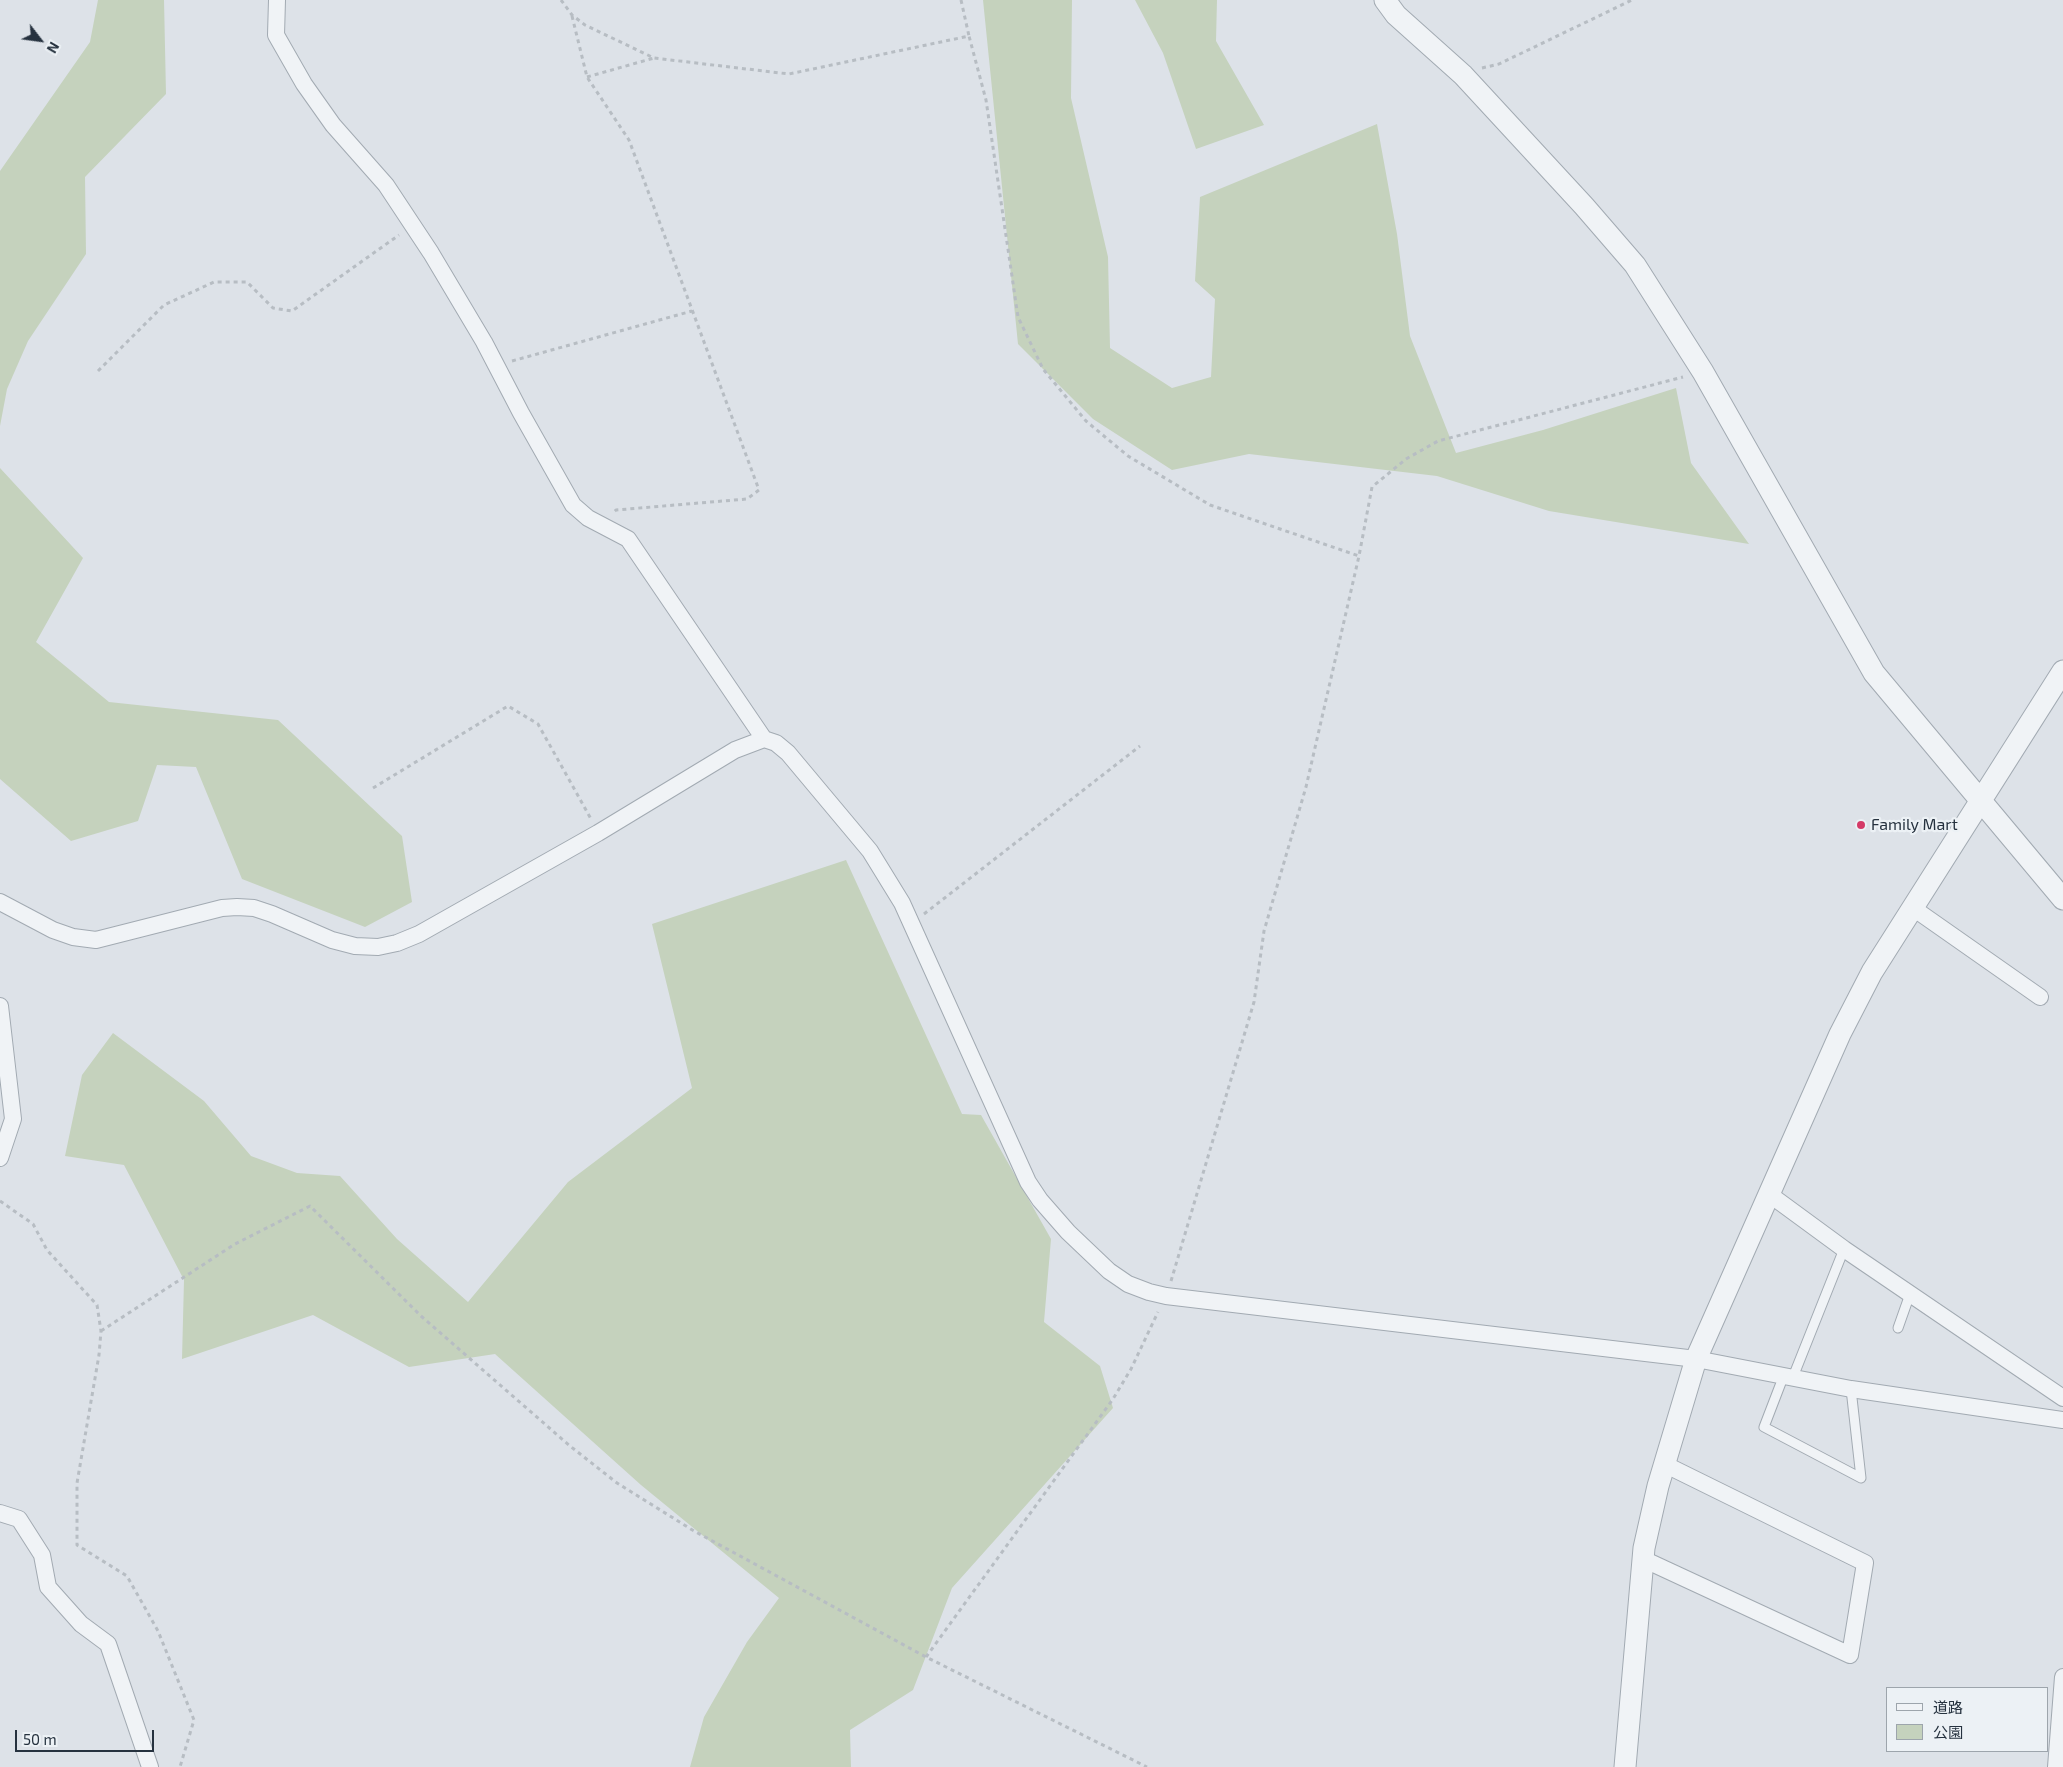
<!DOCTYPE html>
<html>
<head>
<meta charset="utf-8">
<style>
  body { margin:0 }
  #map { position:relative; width:2063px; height:1767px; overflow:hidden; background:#dde2e8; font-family:"Exo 2","Noto Sans JP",sans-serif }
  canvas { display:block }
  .legend { position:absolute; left:1886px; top:1687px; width:162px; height:65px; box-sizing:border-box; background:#ecf1f5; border:1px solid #9da5ac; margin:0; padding:6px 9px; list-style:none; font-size:15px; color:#26323f }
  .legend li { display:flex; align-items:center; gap:10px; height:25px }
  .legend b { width:25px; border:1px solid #9da5ac }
  .north { position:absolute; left:15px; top:15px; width:50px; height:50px; -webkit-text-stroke:4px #ecf1f5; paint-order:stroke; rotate:120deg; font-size:14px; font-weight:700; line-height:20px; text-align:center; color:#26323f }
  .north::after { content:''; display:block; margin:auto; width:18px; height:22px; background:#26323f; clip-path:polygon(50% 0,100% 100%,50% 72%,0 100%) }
  .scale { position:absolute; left:15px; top:1730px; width:139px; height:22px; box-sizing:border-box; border:2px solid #26323f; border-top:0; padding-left:6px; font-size:15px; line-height:18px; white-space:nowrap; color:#26323f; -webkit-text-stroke:4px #ecf1f5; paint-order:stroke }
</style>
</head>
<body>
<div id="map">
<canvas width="2063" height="1767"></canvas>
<ul class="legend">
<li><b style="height:6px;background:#f0f3f6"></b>道路</li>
<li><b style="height:14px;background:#c5d2bd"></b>公園</li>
</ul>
<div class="north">N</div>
<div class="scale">50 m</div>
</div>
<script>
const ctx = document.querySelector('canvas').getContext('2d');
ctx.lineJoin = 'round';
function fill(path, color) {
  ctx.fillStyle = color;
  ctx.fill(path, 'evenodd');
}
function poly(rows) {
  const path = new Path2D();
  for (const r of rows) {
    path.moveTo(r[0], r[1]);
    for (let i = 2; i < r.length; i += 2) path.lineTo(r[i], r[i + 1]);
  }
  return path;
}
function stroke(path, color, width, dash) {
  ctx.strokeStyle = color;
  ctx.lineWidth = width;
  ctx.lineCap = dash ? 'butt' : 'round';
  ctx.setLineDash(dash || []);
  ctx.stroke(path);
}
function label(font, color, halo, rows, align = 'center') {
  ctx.font = font + ' "Exo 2",sans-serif';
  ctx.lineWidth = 4.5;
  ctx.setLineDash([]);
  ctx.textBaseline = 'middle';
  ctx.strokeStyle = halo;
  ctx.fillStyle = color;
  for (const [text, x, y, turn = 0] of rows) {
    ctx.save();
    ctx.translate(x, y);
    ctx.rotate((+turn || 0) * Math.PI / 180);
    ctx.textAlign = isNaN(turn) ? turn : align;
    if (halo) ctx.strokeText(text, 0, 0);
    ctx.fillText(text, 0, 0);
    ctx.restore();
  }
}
fill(poly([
  [98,0,164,0,166,94,85,177,86,254,28,341,7,389,0,426,0,171,90,42],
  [983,0,1072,0,1071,98,1108,257,1110,348,1172,388,1211,377,1215,299,1195,281,1200,197,1377,124,1397,234,1410,336,1456,453,1543,430,1676,388,1691,463,1749,544,1549,511,1437,476,1249,454,1172,470,1093,419,1018,344],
  [1135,0,1217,0,1216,41,1264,125,1196,149,1163,53],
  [0,468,83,558,36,642,109,702,278,720,402,836,412,902,365,927,242,879,196,767,157,765,138,821,71,841,0,779],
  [846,860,962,1114,981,1115,1051,1239,1044,1322,1100,1366,1113,1408,952,1588,913,1690,850,1730,851,1767,690,1767,704,1717,747,1642,779,1598,641,1485,495,1354,409,1367,313,1315,182,1359,184,1280,124,1165,65,1156,82,1075,113,1033,204,1101,251,1156,297,1173,340,1176,397,1239,468,1302,568,1182,692,1088,652,924]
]), '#c5d2bd');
const service = poly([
  [1898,1328,1910,1294],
  [1784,1375,1764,1427,1861,1478,1851,1389],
  [1793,1377,1844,1249]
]);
const minor = poly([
  [277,0,276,35,304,84,333,125,386,185,431,253,484,342,521,413,573,505,588,518,628,539,764,739],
  [0,902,53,930,73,937,96,940,222,908,237,907,254,908,272,914,332,940,355,946,378,947,397,943,419,934,598,833,735,750,764,739,776,743,788,753,870,851,902,903,1028,1182,1040,1200,1068,1232,1109,1271,1128,1284,1149,1292,1166,1296,1696,1359,1851,1389,2063,1420],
  [1913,908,2040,997],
  [0,1006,13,1119,0,1158],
  [1769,1194,1844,1249,2063,1398],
  [0,1513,19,1519,42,1555,48,1587,81,1624,108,1644,150,1767],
  [1643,1559,1850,1655,1865,1563,1664,1464],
  [2056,1767,2063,1677]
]);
const tertiary = poly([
  [1385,0,1396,15,1463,75,1584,206,1635,265,1703,372,1874,673,2063,899],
  [1625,1767,1644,1548,1658,1486,1696,1359,1840,1034,1872,972,2063,671]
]);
stroke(service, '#a2aab2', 11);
stroke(minor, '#a2aab2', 18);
stroke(tertiary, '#a2aab2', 23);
stroke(poly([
  [561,0,572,15,585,25,654,58,789,74,969,36,986,100,1018,317,1043,369,1086,421,1128,456,1210,505,1359,556],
  [961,0,969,36],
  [572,16,587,77,629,140,759,490,747,499,616,510,614,512],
  [1482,68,1499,64,1632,0],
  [587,77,654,58],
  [512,361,692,311],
  [98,371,164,305,214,282,247,282,273,308,292,311,399,235],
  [373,788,508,706,538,724,591,819],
  [924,914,1140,746],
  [0,1201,33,1224,47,1250,97,1305,101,1331,99,1355,77,1483,77,1545,127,1576,158,1631,194,1720,180,1767],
  [1171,1281,1254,1002,1264,931,1306,787,1359,556,1372,487,1406,459,1438,441,1683,377],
  [101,1331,235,1244,310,1206,421,1316,570,1446,617,1483,694,1531,926,1657,1147,1767],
  [926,1657,1113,1399,1131,1369,1158,1312]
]), '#b7bdc3', 3, [4, 4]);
stroke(service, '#f0f3f6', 9);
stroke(minor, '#f0f3f6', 16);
stroke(tertiary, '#f0f3f6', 21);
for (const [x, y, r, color] of [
  [1861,825,5,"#d43a67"]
]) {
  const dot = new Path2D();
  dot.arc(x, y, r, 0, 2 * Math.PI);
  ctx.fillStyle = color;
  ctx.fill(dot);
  stroke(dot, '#ecf1f5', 2);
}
label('16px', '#26323f', '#ecf1f5', [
  ["Family Mart",1871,825]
], 'left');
</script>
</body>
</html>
